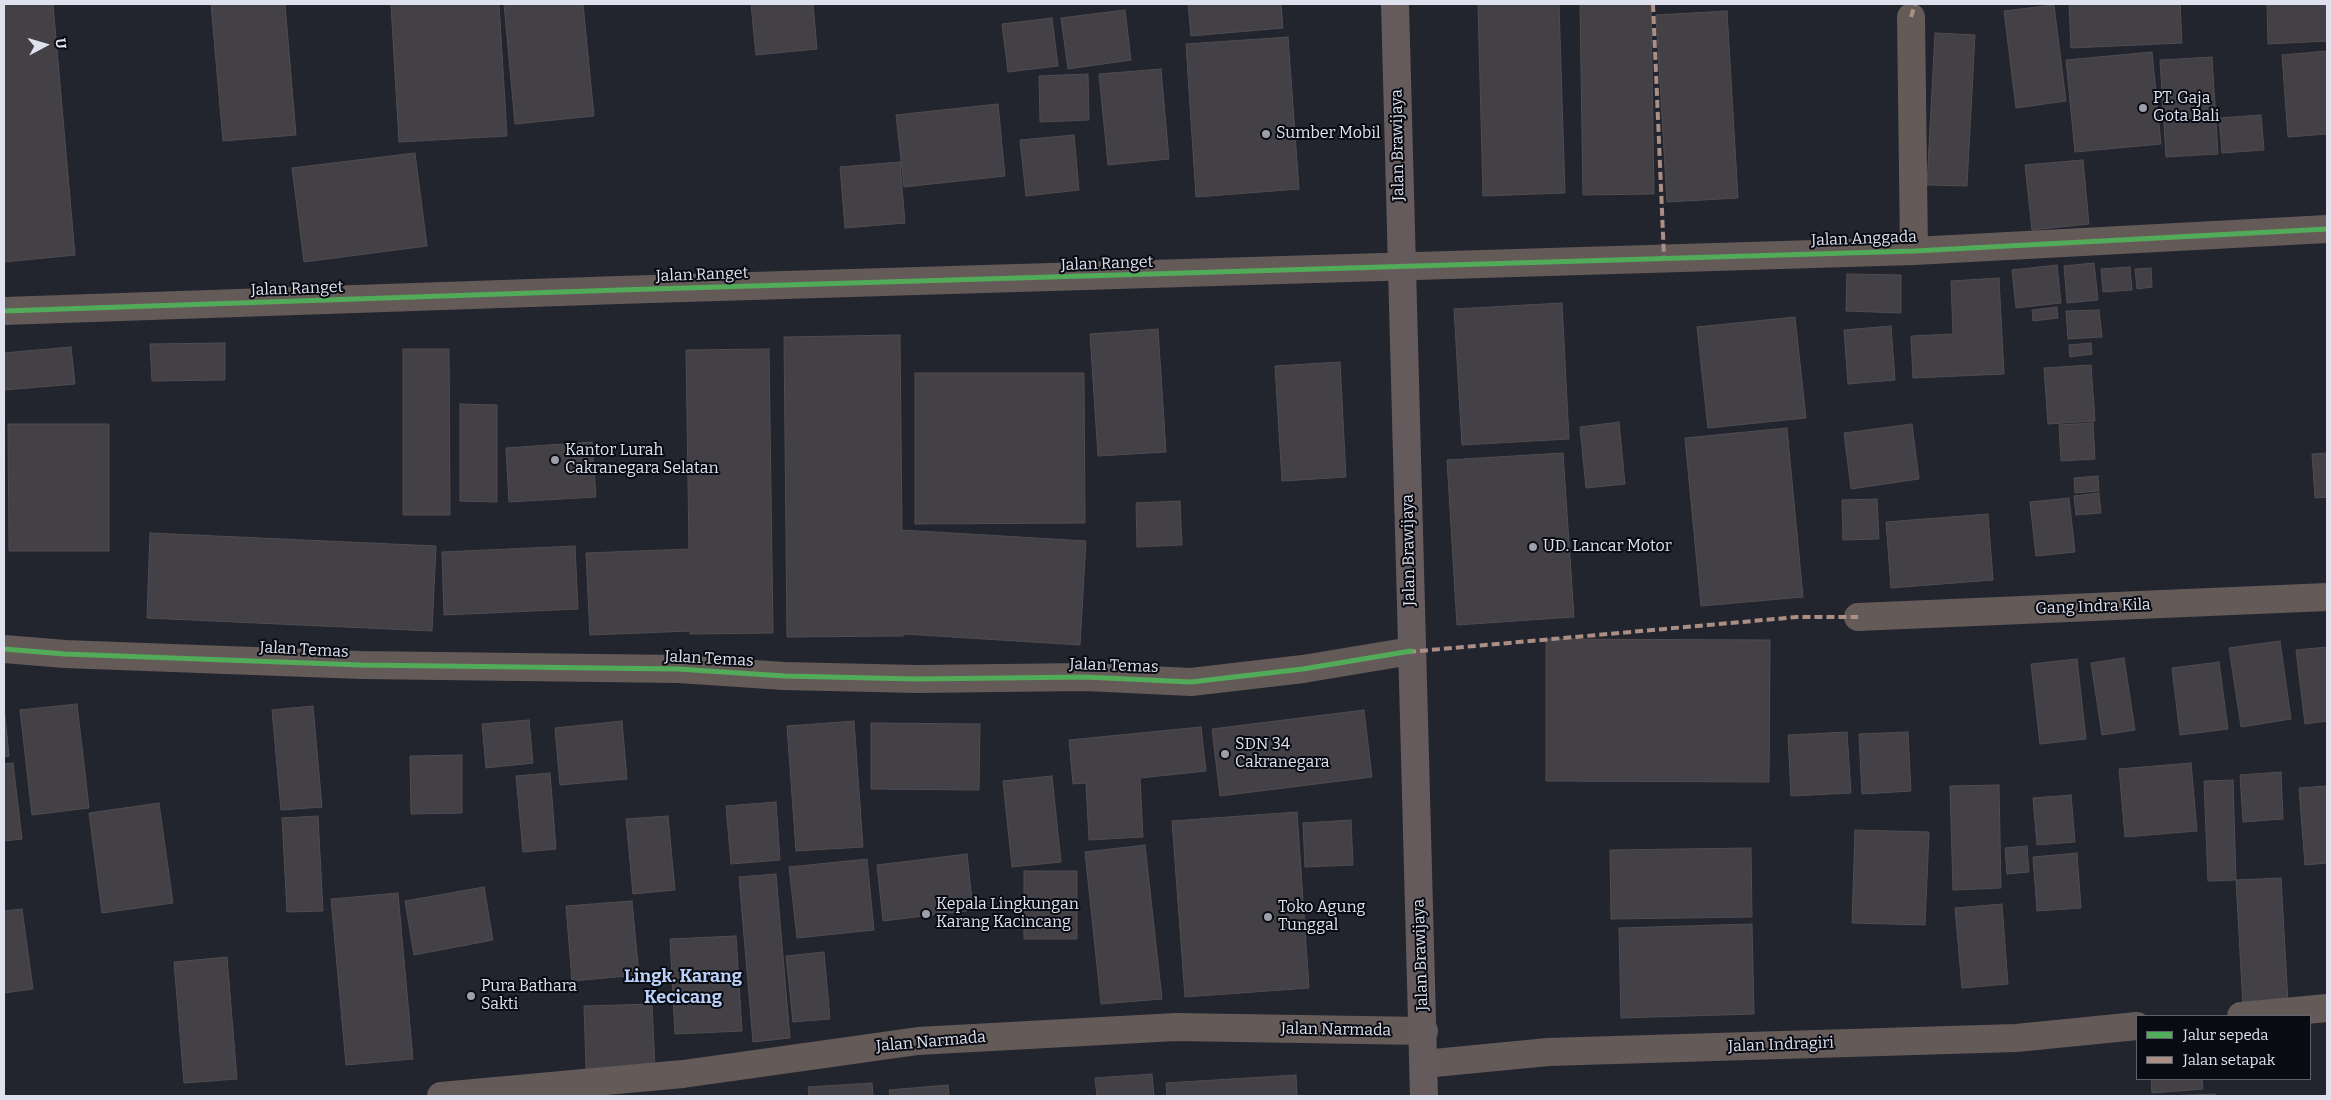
<!DOCTYPE html>
<html>
<head>
<meta charset="utf-8">
<style>
  body { margin:0 }
  #map { position:relative; width:2331px; height:1100px; overflow:hidden; background:#22242e; font-family:Bitter,serif }
  canvas { display:block }
  .frame { position:absolute; inset:0; border:5px solid #dfe1ee; pointer-events:none }
  .legend { position:absolute; left:2136px; top:1015px; width:175px; height:65px; box-sizing:border-box; background:#090b13; border:1px solid #5f616b; margin:0; padding:6px 9px; list-style:none; font-size:15px; color:#dfe1ee }
  .legend li { display:flex; align-items:center; gap:10px; height:25px }
  .legend b { width:25px; border:1px solid #5f616b }
  .north { position:absolute; left:20px; top:20px; width:50px; height:50px; -webkit-text-stroke:4px #090b13; paint-order:stroke; rotate:84deg; font-size:14px; font-weight:700; line-height:20px; text-align:center; color:#dfe1ee }
  .north::after { content:''; display:block; margin:auto; width:18px; height:22px; background:#dfe1ee; clip-path:polygon(50% 0,100% 100%,50% 72%,0 100%) }
</style>
</head>
<body>
<div id="map">
<canvas width="2331" height="1100"></canvas>
<div class="frame"></div>
<ul class="legend">
<li><b style="height:6px;background:#51ab58"></b>Jalur sepeda</li>
<li><b style="height:6px;background:#ac8f84"></b>Jalan setapak</li>
</ul>
<div class="north">U</div>
</div>
<script>
const ctx = document.querySelector('canvas').getContext('2d');
ctx.lineJoin = 'round';
function fill(path, color) {
  ctx.fillStyle = color;
  ctx.fill(path, 'evenodd');
}
function poly(rows) {
  const path = new Path2D();
  for (const r of rows) {
    path.moveTo(r[0], r[1]);
    for (let i = 2; i < r.length; i += 2) path.lineTo(r[i], r[i + 1]);
  }
  return path;
}
function stroke(path, color, width, dash) {
  ctx.strokeStyle = color;
  ctx.lineWidth = width;
  ctx.lineCap = dash ? 'butt' : 'round';
  ctx.setLineDash(dash || []);
  ctx.stroke(path);
}
function label(font, color, halo, rows, align = 'center') {
  ctx.font = font + ' Bitter,serif';
  ctx.lineWidth = 4;
  ctx.setLineDash([]);
  ctx.textBaseline = 'middle';
  ctx.strokeStyle = halo;
  ctx.fillStyle = color;
  for (const [text, x, y, turn = 0] of rows) {
    ctx.save();
    ctx.translate(x, y);
    ctx.rotate((+turn || 0) * Math.PI / 180);
    ctx.textAlign = isNaN(turn) ? turn : align;
    if (halo) ctx.strokeText(text, 0, 0);
    ctx.fillText(text, 0, 0);
    ctx.restore();
  }
}
const building = poly([
  [4,4,53,4,75,255,4,262,4,4],
  [211,4,285,4,296,135,223,141,211,4],
  [391,4,499,4,507,136,399,142,391,4],
  [504,4,583,4,594,116,515,124,504,4],
  [751,4,813,4,817,49,756,55,751,4],
  [1188,4,1281,4,1283,28,1191,36,1188,4],
  [1478,4,1559,4,1565,193,1483,196,1478,4],
  [1580,4,1651,4,1654,194,1583,195,1580,4],
  [2069,4,2180,4,2182,43,2071,48,2069,4],
  [2267,4,2327,4,2327,41,2268,44,2267,4],
  [2054,5,2066,101,2016,108,2004,11,2054,5],
  [1125,10,1131,60,1068,69,1061,18,1125,10],
  [1727,11,1738,198,1667,202,1656,15,1727,11],
  [1052,18,1058,66,1008,72,1002,24,1052,18],
  [1935,33,1975,35,1967,186,1927,185,1935,33],
  [1288,37,1299,189,1196,197,1186,44,1288,37],
  [2327,51,2327,134,2288,137,2282,55,2327,51],
  [2152,52,2161,144,2075,152,2066,60,2152,52],
  [2212,57,2218,154,2166,157,2160,60,2212,57],
  [1161,69,1169,159,1108,165,1099,74,1161,69],
  [1088,74,1089,120,1040,122,1039,76,1088,74],
  [998,104,1005,176,904,187,896,115,998,104],
  [2261,115,2264,150,2222,153,2219,118,2261,115],
  [1074,135,1079,190,1026,196,1020,140,1074,135],
  [415,153,427,246,304,262,292,168,415,153],
  [2083,160,2089,224,2032,230,2025,165,2083,160],
  [900,162,905,223,845,228,840,167,900,162],
  [2094,263,2098,300,2067,303,2064,266,2094,263],
  [2057,265,2061,303,2016,308,2012,270,2057,265],
  [2130,267,2132,290,2103,292,2101,269,2130,267],
  [2151,268,2152,287,2137,289,2135,269,2151,268],
  [1847,274,1901,275,1901,313,1846,311,1847,274],
  [1999,278,2004,374,1913,378,1911,336,1953,334,1951,281,1999,278],
  [1562,303,1569,439,1462,445,1454,309,1562,303],
  [2057,307,2058,318,2033,321,2032,310,2057,307],
  [2099,310,2102,337,2068,339,2066,311,2099,310],
  [1795,317,1806,418,1708,428,1697,327,1795,317],
  [1891,326,1895,380,1848,384,1844,330,1891,326],
  [1158,329,1166,452,1098,456,1090,334,1158,329],
  [900,335,902,530,1086,541,1080,645,904,634,903,636,787,637,784,337,900,335],
  [225,343,225,380,152,381,150,344,225,343],
  [2091,343,2092,354,2070,357,2069,345,2091,343],
  [71,347,75,384,4,390,4,353,71,347],
  [403,349,449,349,450,515,403,515,403,349],
  [769,349,773,633,690,634,690,631,590,635,586,553,689,549,686,350,769,349],
  [1340,362,1346,477,1282,481,1275,366,1340,362],
  [2091,365,2095,421,2048,424,2044,368,2091,365],
  [915,373,1084,373,1085,523,915,524,915,373],
  [460,404,497,405,497,502,460,501,460,404],
  [1619,422,1625,484,1586,488,1580,427,1619,422],
  [2093,423,2095,459,2061,461,2059,425,2093,423],
  [8,424,109,424,109,551,9,551,8,424],
  [1912,424,1919,479,1851,489,1844,433,1912,424],
  [1787,428,1803,597,1701,606,1685,438,1787,428],
  [592,442,596,497,509,502,506,448,592,442],
  [1563,453,1574,617,1457,625,1447,460,1563,453],
  [2327,453,2327,497,2315,498,2312,454,2327,453],
  [2098,476,2099,491,2075,493,2074,478,2098,476],
  [2099,493,2101,513,2076,515,2074,496,2099,493],
  [2069,498,2075,552,2036,556,2030,502,2069,498],
  [1877,499,1879,539,1843,540,1842,500,1877,499],
  [1180,501,1182,545,1137,547,1136,503,1180,501],
  [1988,514,1993,580,1891,588,1886,522,1988,514],
  [150,533,436,546,432,631,147,618,150,533],
  [575,546,578,609,444,615,442,552,575,546],
  [1546,639,1770,640,1769,782,1546,781,1546,639],
  [2280,641,2291,719,2241,727,2229,648,2280,641],
  [2327,647,2327,721,2305,724,2296,650,2327,647],
  [2124,658,2135,730,2102,735,2091,663,2124,658],
  [2077,659,2086,739,2040,744,2031,664,2077,659],
  [2219,662,2228,729,2180,735,2172,668,2219,662],
  [77,704,89,808,32,815,20,710,77,704],
  [4,706,9,756,4,757,4,706],
  [313,706,322,807,281,810,272,710,313,706],
  [1364,710,1372,777,1220,796,1212,729,1364,710],
  [529,720,533,763,486,768,482,724,529,720],
  [622,721,627,779,560,785,555,728,622,721],
  [854,721,863,847,796,851,787,726,854,721],
  [871,723,980,724,979,790,871,789,871,723],
  [1201,727,1206,771,1140,778,1143,837,1089,840,1086,783,1073,784,1069,740,1201,727],
  [1847,732,1851,793,1791,796,1788,735,1847,732],
  [1908,732,1911,791,1862,794,1859,734,1908,732],
  [462,755,462,813,411,814,410,756,462,755],
  [13,763,22,839,4,841,4,764,13,763],
  [2191,763,2197,831,2125,837,2119,769,2191,763],
  [2281,772,2283,819,2243,822,2240,775,2281,772],
  [550,773,556,849,523,852,516,776,550,773],
  [1052,776,1061,862,1012,867,1003,781,1052,776],
  [2233,780,2236,880,2208,881,2204,781,2233,780],
  [1999,785,2001,888,1953,890,1950,786,1999,785],
  [2327,786,2327,863,2305,865,2299,788,2327,786],
  [2071,795,2075,842,2037,845,2033,798,2071,795],
  [776,802,780,860,731,864,726,806,776,802],
  [159,803,173,903,102,913,89,813,159,803],
  [1297,812,1309,988,1185,997,1172,821,1297,812],
  [318,816,323,911,287,912,282,818,318,816],
  [668,816,675,890,633,894,626,819,668,816],
  [1351,820,1353,865,1305,867,1303,823,1351,820],
  [1855,830,1929,832,1925,925,1852,923,1855,830],
  [1145,845,1162,999,1101,1004,1085,852,1145,845],
  [2027,846,2029,872,2007,874,2005,848,2027,846],
  [1751,848,1752,917,1611,919,1610,850,1751,848],
  [2077,853,2081,908,2037,911,2033,857,2077,853],
  [967,854,973,910,883,921,877,865,967,854],
  [867,859,874,930,797,938,789,867,867,859],
  [1024,871,1077,871,1077,939,1024,939,1024,871],
  [776,874,790,1038,753,1042,739,877,776,874],
  [2281,878,2288,1003,2243,1006,2236,880,2281,878],
  [484,887,493,940,414,955,405,901,484,887],
  [398,893,413,1059,346,1065,331,899,398,893],
  [632,901,639,975,572,981,566,906,632,901],
  [2002,904,2008,984,1962,988,1955,908,2002,904],
  [22,909,33,989,4,993,4,911,22,909],
  [1752,924,1754,1014,1621,1018,1619,928,1752,924],
  [736,936,742,1031,675,1034,670,939,736,936],
  [824,952,830,1019,793,1022,786,956,824,952],
  [227,957,237,1079,184,1083,174,962,227,957],
  [652,1004,655,1067,586,1069,584,1006,652,1004],
  [1152,1074,1154,1096,1097,1096,1095,1078,1152,1074],
  [1296,1075,1297,1096,1167,1096,1166,1083,1296,1075],
  [2151,1079,2202,1079,2203,1089,2152,1093,2151,1079],
  [872,1083,873,1096,809,1096,808,1087,872,1083],
  [948,1085,949,1096,890,1096,889,1090,948,1085],
  [2215,1094,2215,1096,2163,1096,2215,1094]
]);
fill(building, '#444146');
stroke(building, '#504c50', 1);
stroke(poly([
  [1911,17,1914,251],
  [4,311,619,290,1914,251,2327,229],
  [1858,617,2327,597],
  [4,649,65,654,361,665,678,669,784,676,917,679,1085,677,1191,682,1303,669,1411,651],
  [2241,1016,2327,1008],
  [1424,1064,1548,1052,2016,1038,2137,1026],
  [441,1096,683,1074,918,1041,1176,1027,1424,1031]
]), '#645a58', 28);
stroke(poly([
  [1395,4,1424,1096]
]), '#665b5c', 28);
stroke(poly([
  [1653,4,1664,257],
  [1911,17,1915,4],
  [1408,652,1797,617,1858,617]
]), '#ac8f84', 4, [8, 4]);
stroke(poly([
  [4,311,619,290,1914,251,2327,229],
  [4,649,65,654,361,665,678,669,784,676,917,679,1085,677,1191,682,1303,669,1411,651]
]), '#51ab58', 5);
for (const [x, y, r, color] of [
  [2143,108,5,"#9d9fab"],
  [1266,134,5,"#9d9fab"],
  [555,460,5,"#9d9fab"],
  [1533,547,5,"#9d9fab"],
  [1225,754,5,"#9d9fab"],
  [926,914,5,"#9d9fab"],
  [1268,917,5,"#9d9fab"],
  [471,996,5,"#9d9fab"]
]) {
  const dot = new Path2D();
  dot.arc(x, y, r, 0, 2 * Math.PI);
  ctx.fillStyle = color;
  ctx.fill(dot);
  stroke(dot, '#090b13', 2);
}
label('16px', '#dfe1ee', '#090b13', [
  ["PT. Gaja",2153,99],
  ["Gota Bali",2153,117],
  ["Sumber Mobil",1276,134],
  ["Kantor Lurah",565,451],
  ["Cakranegara Selatan",565,469],
  ["UD. Lancar Motor",1543,547],
  ["SDN 34",1235,745],
  ["Cakranegara",1235,763],
  ["Kepala Lingkungan",936,905],
  ["Karang Kacincang",936,923],
  ["Toko Agung",1278,908],
  ["Tunggal",1278,926],
  ["Pura Bathara",481,987],
  ["Sakti",481,1005]
], 'left');
label('16px', '#dfe1ee', '#090b13', [
  ["Jalan Brawijaya",1398,145,-91],
  ["Jalan Anggada",1864,239,-2],
  ["Jalan Ranget",1107,264,-2],
  ["Jalan Ranget",702,275,-2],
  ["Jalan Ranget",297,289,-2],
  ["Jalan Brawijaya",1409,550,-91],
  ["Gang Indra Kila",2093,607,-2],
  ["Jalan Temas",304,650,3],
  ["Jalan Temas",709,659,3],
  ["Jalan Temas",1114,666,2],
  ["Jalan Brawijaya",1421,955,-92],
  ["Jalan Narmada",1336,1030,1],
  ["Jalan Narmada",931,1042,-5],
  ["Jalan Indragiri",1781,1045,-2]
]);
label('bold 18px', '#bbd1f8', '#090b13', [
  ["Lingk. Karang",683,977],
  ["Kecicang",683,998]
]);
</script>
</body>
</html>
